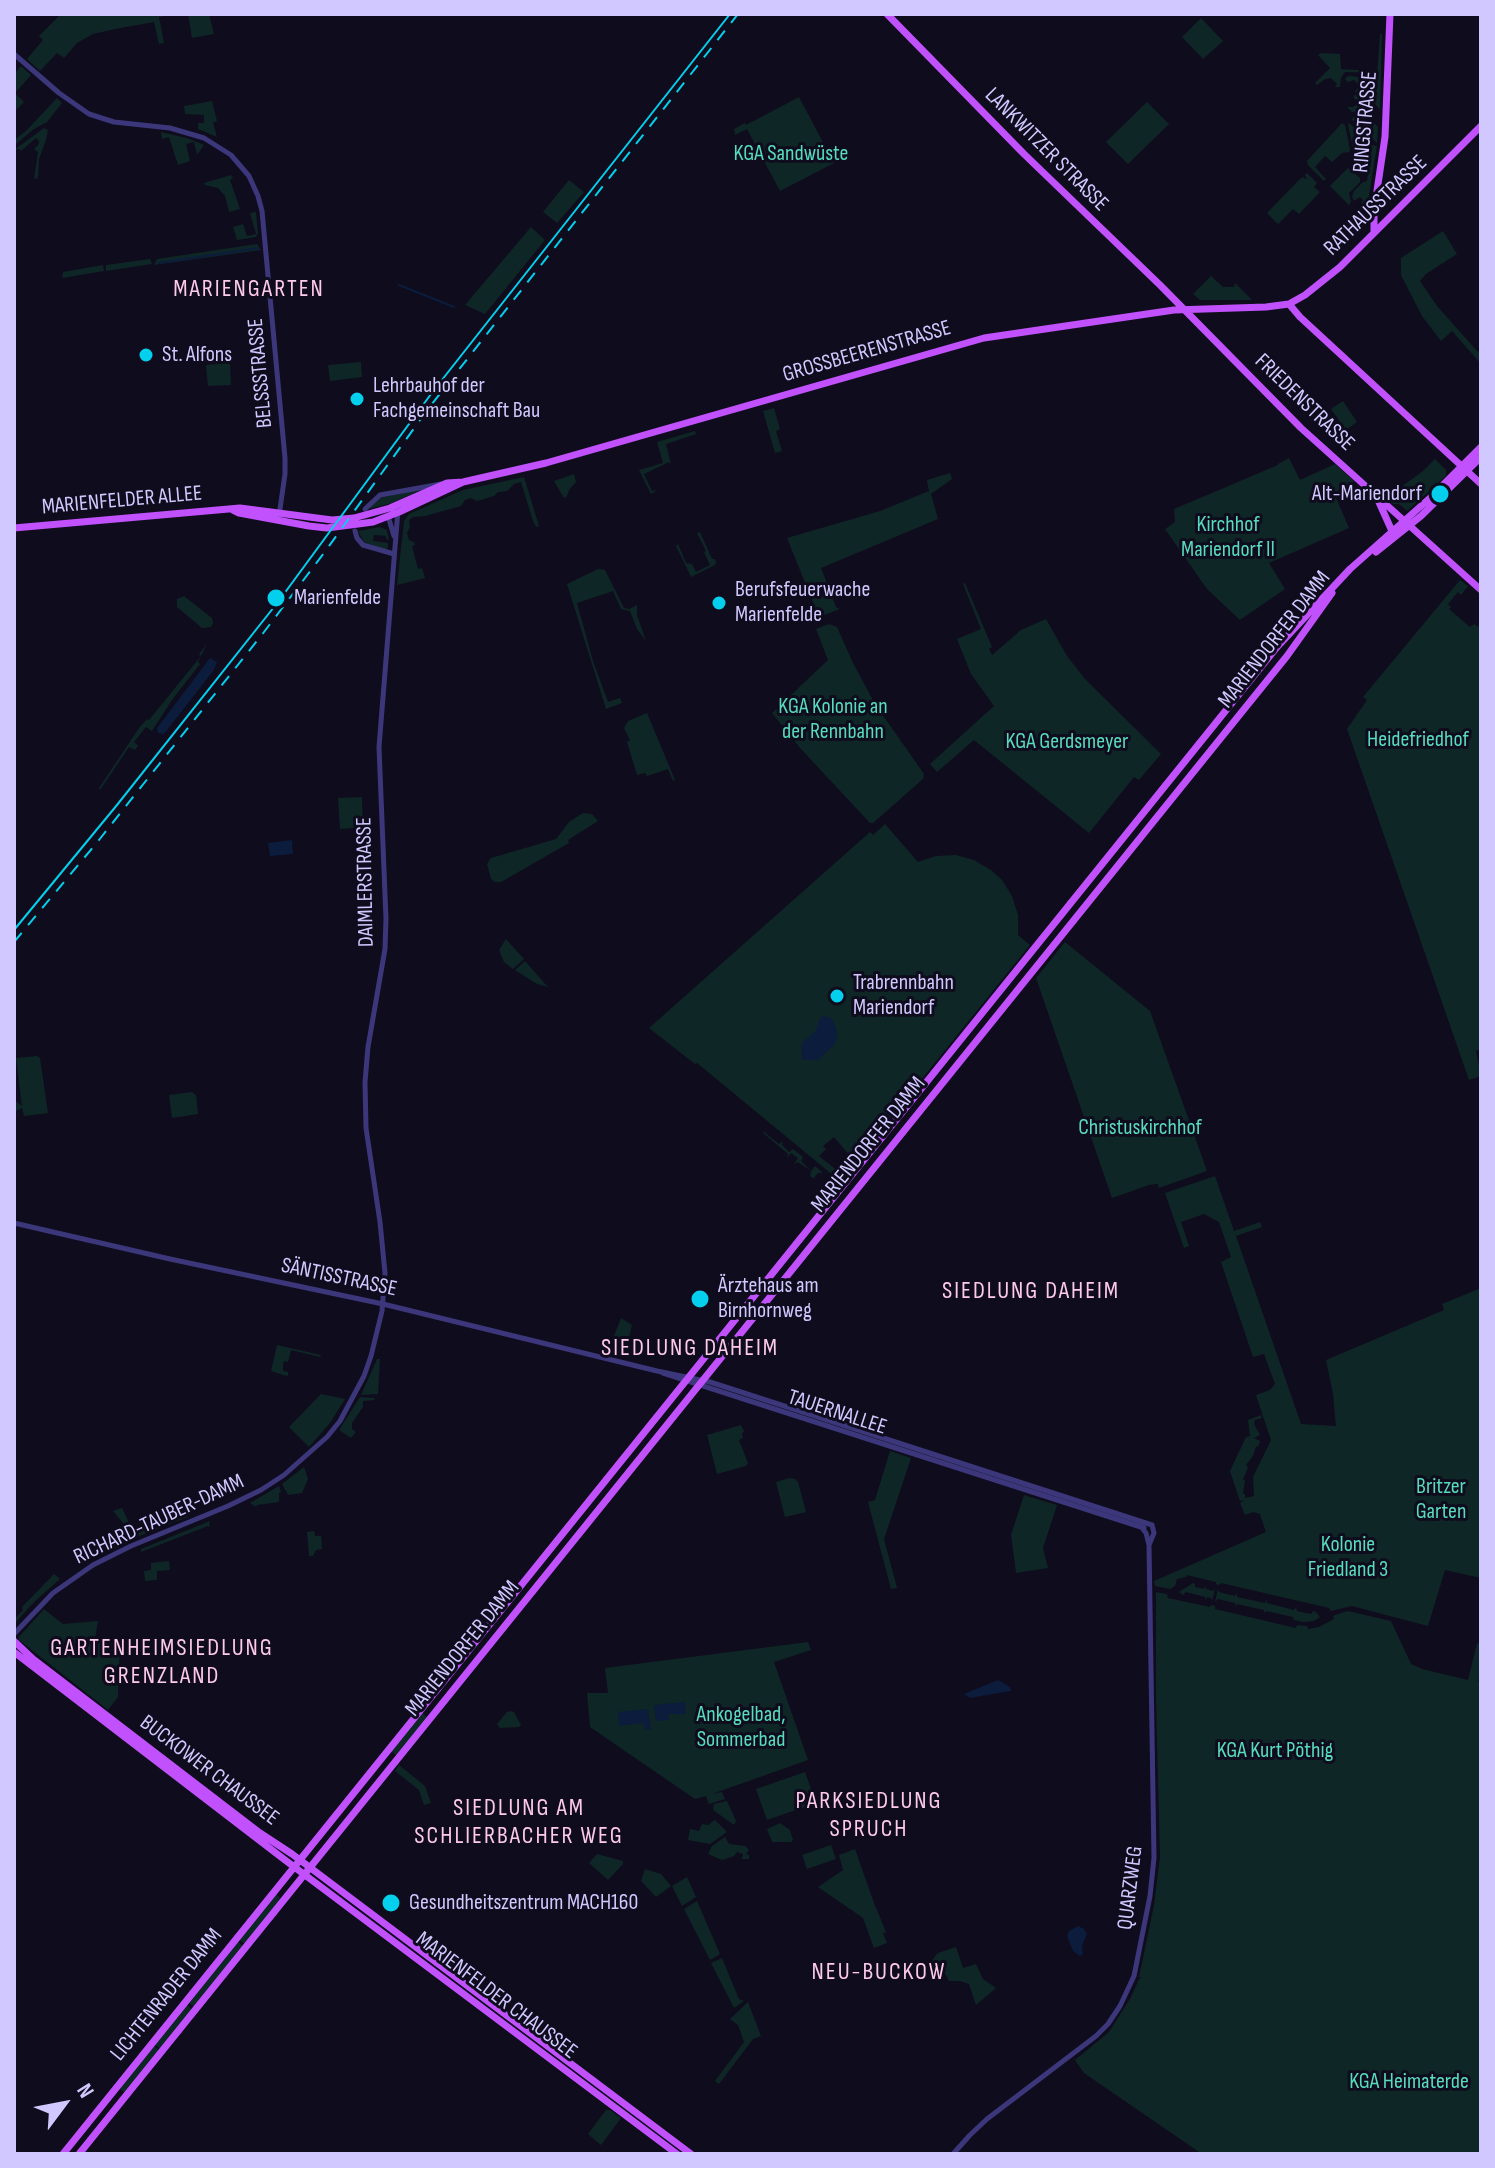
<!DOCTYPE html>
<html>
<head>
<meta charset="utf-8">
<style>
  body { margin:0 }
  #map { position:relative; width:1495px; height:2168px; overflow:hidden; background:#0f0c1d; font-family:"Sofia Sans Condensed",sans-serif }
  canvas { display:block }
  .frame { position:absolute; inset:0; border:16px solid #d0c8fe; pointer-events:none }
  .north { position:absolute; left:24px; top:2064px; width:80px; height:80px; -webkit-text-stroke:6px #0f0c1d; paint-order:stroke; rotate:58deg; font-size:22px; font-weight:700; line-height:32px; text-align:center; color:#d0c8fe }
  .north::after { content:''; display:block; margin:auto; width:28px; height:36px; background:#d0c8fe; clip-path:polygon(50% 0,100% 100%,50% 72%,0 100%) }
</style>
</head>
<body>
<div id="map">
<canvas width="1495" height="2168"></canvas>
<div class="frame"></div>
<div class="north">N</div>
</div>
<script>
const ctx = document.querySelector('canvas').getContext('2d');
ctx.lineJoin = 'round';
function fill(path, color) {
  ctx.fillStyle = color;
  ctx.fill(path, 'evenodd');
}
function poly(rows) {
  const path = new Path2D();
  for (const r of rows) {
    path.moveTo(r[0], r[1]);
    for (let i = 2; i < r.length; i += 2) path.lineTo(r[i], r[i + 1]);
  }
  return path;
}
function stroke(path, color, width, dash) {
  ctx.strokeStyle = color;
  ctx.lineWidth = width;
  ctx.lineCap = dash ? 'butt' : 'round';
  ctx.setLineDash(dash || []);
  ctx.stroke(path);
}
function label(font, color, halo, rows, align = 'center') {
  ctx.font = font + ' "Sofia Sans Condensed",sans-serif';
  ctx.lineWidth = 6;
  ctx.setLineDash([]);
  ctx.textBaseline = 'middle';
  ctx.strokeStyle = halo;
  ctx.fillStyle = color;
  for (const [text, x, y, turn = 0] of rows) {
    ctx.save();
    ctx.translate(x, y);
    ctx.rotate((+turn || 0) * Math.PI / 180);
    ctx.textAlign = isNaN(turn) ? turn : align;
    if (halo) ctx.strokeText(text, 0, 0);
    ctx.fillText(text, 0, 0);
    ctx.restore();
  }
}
fill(poly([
  [61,14,174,14,159,17,164,43,159,44,154,22,115,29,93,34,77,43,64,58,57,53,40,71,27,59,43,40,39,36],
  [188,14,209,14,214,34,192,38],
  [1201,18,1223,41,1203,59,1182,37],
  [1380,34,1382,34,1380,109,1375,104],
  [1321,53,1340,54,1341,69,1375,71,1374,73,1345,72,1341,78,1340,87,1335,87,1337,84,1331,78,1325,79,1317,85,1315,83,1330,68,1318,55],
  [21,66,31,75,15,93,24,102,14,112,14,74],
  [1348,76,1371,78,1370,93,1373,94,1372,102,1363,112,1352,112,1347,107,1353,107,1356,105,1356,100,1353,97,1356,94,1361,98,1355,91,1358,88,1357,83,1354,80,1348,82,1345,79],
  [799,97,834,163,780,191,747,129,735,135,734,129,745,123,746,125],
  [57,98,62,103,47,122,34,129,16,144,14,140,26,131],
  [212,101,217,121,213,123,217,137,198,129,198,123,204,123,204,115,185,114,184,106],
  [1147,102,1169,124,1128,164,1106,142],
  [1353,117,1370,118,1378,127,1377,143,1352,120],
  [1342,123,1345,125,1350,150,1349,152,1342,153,1332,162,1325,156,1315,167,1326,179,1324,181,1308,165,1307,161],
  [1349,123,1372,145,1377,146,1367,207,1361,203,1363,200,1360,197,1354,201,1352,197,1354,191,1363,182,1367,181,1370,159,1365,159,1364,168,1357,166,1348,125],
  [44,128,48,130,46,140,39,159,38,178,34,179,38,152,34,149,39,144,39,141,36,138,21,151,19,149,14,150],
  [161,132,187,138,204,145,197,155,194,142,186,144,190,161,178,165,169,137,162,139],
  [1348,168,1360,178,1360,182,1349,193,1351,202,1349,205,1330,186],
  [1307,173,1317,183,1314,187,1320,192,1299,214,1293,209,1278,224,1267,213,1299,180,1303,177,1307,180,1305,175],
  [231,175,233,178,230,180,240,209,229,212,225,196,218,188,205,185,204,183],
  [569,180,584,192,557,223,543,212],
  [256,212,258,233,256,237,237,240,233,227,243,224,247,236,256,234,250,213],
  [531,227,545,240,485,314,465,305],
  [1443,231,1457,254,1426,274,1420,281,1437,306,1478,352,1481,349,1481,364,1452,331,1441,341,1422,316,1401,275,1401,258],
  [257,244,261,250,154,265,157,259],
  [150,259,152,264,106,271,106,265],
  [103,265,104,271,62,278,63,272],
  [1211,276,1223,287,1234,287,1235,283,1252,300,1200,300,1193,294],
  [361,362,362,377,330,381,328,365],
  [230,363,231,385,208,386,206,365],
  [1343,401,1357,422,1346,430,1331,409],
  [774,408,780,429,776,431,782,451,775,453,763,411],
  [695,431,696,434,666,444,671,464,669,462,644,474,652,491,658,490,651,494,639,470,663,463,657,442],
  [1289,458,1300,480,1335,464,1355,482,1334,493,1349,528,1269,563,1285,589,1240,620,1207,589,1165,529,1175,522,1174,509,1278,465,1278,464],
  [1435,459,1446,470,1446,476,1407,511,1399,504,1393,504,1386,498,1423,471],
  [950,473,952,479,931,494,938,519,821,568,836,607,840,609,819,617,787,538,880,511,929,491,927,480],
  [574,474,576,482,569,490,567,496,564,498,554,481],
  [524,477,539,526,536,527,533,521,521,482,514,484,507,491,498,492,494,496,477,501,471,498,465,500,461,506,425,516,413,517,409,520,410,527,407,533,409,540,414,542,415,545,412,546,418,569,422,568,425,578,397,585,404,521,409,514,463,490],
  [423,489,392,503,368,509,379,498],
  [380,527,387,530,389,540,386,539,386,536,374,535,373,541,388,543,388,548,385,550,364,542,358,531],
  [700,532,712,559,715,559,716,562,715,565,691,577,676,546,678,544,686,563,692,564,696,572,710,565,704,552,706,551,697,533],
  [598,569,605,570,624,608,629,609,637,605,637,615,646,641,637,629,630,611,621,609,613,591,577,603,593,661,608,702,620,698,622,703,606,709,567,584],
  [1460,580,1468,586,1461,595,1458,592,1448,604,1451,607,1449,609,1470,627,1474,624,1481,628,1481,1049,1476,1051,1481,1076,1469,1080,1347,729,1367,700,1363,697],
  [965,583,992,647,989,649,992,655,1021,630,1046,619,1067,656,1085,679,1161,754,1139,780,1134,777,1089,833,974,740,937,772,930,764,994,706,971,674,957,639,981,629,963,584],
  [184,596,212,618,213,623,211,627,202,628,177,607,177,599],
  [829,624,837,627,853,663,875,704,924,774,923,779,873,823,870,823,800,748,772,713,828,660,816,629],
  [207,644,198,662,200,664,172,700,152,731,146,727,134,742,138,746,135,750,129,747,100,790,99,788,139,728,147,719,149,720,201,656,199,654],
  [647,713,675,780,673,781,668,769,647,776,645,773,637,775,627,742,630,740,624,728,628,721],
  [362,797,363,827,340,829,338,798],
  [583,813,592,814,598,821,568,840,569,843,501,882,495,882,491,879,487,864,491,858,556,839,569,822],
  [885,824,918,862,936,856,956,855,974,860,991,870,1002,880,1012,896,1018,915,1018,935,1030,945,850,1168,848,1158,850,1156,834,1137,823,1146,826,1149,819,1156,844,1176,840,1181,697,1063,695,1064,649,1028,870,832,873,835],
  [506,939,524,959,513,969,504,962,499,950],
  [1065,942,1150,1011,1207,1171,1159,1188,1158,1184,1149,1185,1112,1198,1036,978],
  [525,961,547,986,548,987,537,984,515,970],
  [37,1056,40,1058,48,1113,24,1116,22,1108,14,1112,14,1100,22,1106,16,1058],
  [192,1092,196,1095,198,1114,172,1118,169,1095],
  [764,1132,779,1144,783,1141,782,1145,789,1152,793,1149,803,1157,801,1161,811,1171,815,1166,822,1172,821,1174,819,1172,814,1178,816,1180,810,1176,811,1171,798,1162,794,1164,798,1158,791,1153,787,1158,788,1154,763,1133],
  [1215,1176,1234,1231,1260,1222,1262,1227,1236,1236,1301,1424,1336,1426,1333,1394,1326,1360,1444,1310,1442,1304,1481,1288,1481,1578,1445,1570,1428,1626,1352,1606,1331,1611,1329,1608,1221,1583,1219,1585,1216,1584,1216,1582,1187,1575,1186,1577,1177,1579,1175,1586,1170,1589,1155,1586,1154,1581,1266,1532,1260,1514,1253,1512,1245,1515,1240,1503,1245,1500,1240,1501,1230,1471,1246,1437,1250,1436,1248,1420,1261,1415,1262,1418,1255,1420,1254,1424,1260,1435,1254,1438,1260,1441,1258,1447,1256,1446,1253,1456,1246,1465,1248,1467,1243,1480,1245,1480,1243,1494,1245,1494,1245,1498,1254,1496,1253,1477,1271,1440,1256,1395,1270,1390,1275,1384,1264,1354,1253,1357,1221,1262,1231,1257,1219,1222,1204,1214,1181,1222,1189,1246,1184,1248,1165,1193],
  [621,1318,632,1325,625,1355,608,1351],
  [277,1345,321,1355,320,1357,291,1350,288,1362,284,1361,283,1366,283,1371,288,1372,288,1376,283,1375,271,1371],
  [377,1359,380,1359,378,1394,361,1395],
  [321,1394,345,1399,330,1423,309,1447,289,1427],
  [360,1397,374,1398,375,1400,363,1401,363,1407,352,1423,352,1429,356,1432,351,1438,339,1430],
  [741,1425,744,1431,742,1434,743,1438,739,1440,748,1463,746,1466,717,1474,707,1435],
  [890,1451,911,1458,884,1539,897,1588,891,1589,868,1502,875,1500],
  [304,1467,308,1479,302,1493,288,1495,282,1484],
  [790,1478,795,1479,798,1482,806,1512,785,1517,776,1482],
  [279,1486,281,1492,279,1493,279,1502,257,1505,256,1507,250,1503],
  [1024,1495,1057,1505,1043,1548,1048,1568,1016,1573,1011,1535],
  [122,1508,133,1531,187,1511,188,1517,134,1538,130,1537,123,1523,113,1511],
  [210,1521,209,1528,208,1526,141,1552,141,1549],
  [314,1531,315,1536,321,1536,322,1549,316,1550,313,1556,309,1556,307,1532],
  [169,1561,170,1570,157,1571,157,1580,145,1581,144,1571,151,1570,151,1563],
  [54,1574,60,1579,34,1602,14,1624,14,1619,23,1610,22,1607],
  [1193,1583,1195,1584,1195,1587,1204,1589,1205,1586,1206,1589,1213,1591,1215,1588,1212,1601,1211,1598,1207,1597,1206,1600,1205,1597,1186,1592,1183,1595,1179,1592],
  [1218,1589,1219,1592,1235,1596,1237,1593,1237,1597,1265,1603,1267,1600,1267,1603,1294,1610,1296,1607,1297,1611,1311,1614,1313,1611,1316,1612,1320,1617,1314,1621,1303,1622,1294,1620,1293,1617,1266,1611,1264,1613,1264,1610,1237,1604,1236,1607,1235,1603,1218,1599,1215,1602],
  [1156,1592,1167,1594,1168,1598,1210,1607,1211,1605,1215,1606,1215,1609,1296,1628,1297,1625,1307,1626,1308,1629,1319,1627,1334,1619,1333,1616,1335,1615,1348,1611,1391,1621,1411,1664,1422,1669,1468,1680,1477,1643,1481,1644,1481,1670,1478,1682,1481,1683,1481,2154,1202,2154,1084,2073,1075,2060,1109,2032,1131,1997,1139,1979,1142,1978,1139,1977,1154,1905,1160,1857,1156,1701],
  [44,1609,63,1624,98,1621,95,1639,103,1642,120,1644,118,1697,108,1710,19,1640,19,1637],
  [808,1642,811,1650,774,1662,808,1760,712,1794,722,1792,725,1799,709,1804,706,1796,695,1799,590,1727,587,1693,608,1693,605,1668],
  [511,1711,514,1712,521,1725,519,1727,500,1728,497,1724,507,1712],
  [422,1712,427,1718,396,1755,391,1751],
  [399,1765,425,1786,431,1803,424,1805,419,1790,395,1771],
  [805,1772,816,1803,767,1820,756,1789],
  [727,1801,736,1821,734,1825,713,1810,714,1804],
  [715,1820,727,1832,710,1844,688,1840,690,1829,699,1831,702,1824,708,1825],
  [780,1823,790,1830,793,1840,791,1842,772,1842,767,1829],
  [725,1837,729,1844,745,1846,749,1850,746,1854,749,1855,749,1859,742,1859,743,1854,737,1852,734,1856,722,1860,708,1854,712,1846],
  [831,1845,836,1859,807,1869,802,1855],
  [855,1849,874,1903,886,1932,883,1933,887,1943,874,1948,863,1918,818,1887,843,1870,839,1855],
  [597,1854,623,1861,623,1864,608,1880,589,1863],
  [645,1869,661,1874,671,1886,656,1897,641,1881],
  [687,1877,696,1897,682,1906,672,1886],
  [276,1894,280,1898,275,1906,245,1944,238,1939],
  [697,1901,720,1954,710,1960,684,1909],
  [237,1941,243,1946,194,2007,188,2002],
  [956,1947,963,1968,976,1964,983,1979,996,1988,976,2005,969,1984,960,1981,949,1981,946,1975,929,1964,938,1953],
  [722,1958,739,1999,744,2001,734,2008,711,1963],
  [748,2002,761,2036,753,2039,719,2084,715,2081,744,2042,738,2025,730,2019],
  [186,2004,192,2009,160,2049,154,2044],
  [153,2045,159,2050,125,2093,119,2088],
  [606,2110,610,2110,621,2118,601,2145,588,2134]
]), '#0f2626');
fill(poly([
  [210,658,217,662,214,670,164,734,158,733,157,728],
  [292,840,293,854,270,856,268,843],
  [824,1016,831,1018,835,1025,837,1035,835,1044,818,1060,803,1060,801,1049,802,1043,815,1032,820,1018],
  [998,1680,1010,1687,1011,1691,970,1698,964,1694],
  [685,1702,686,1714,669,1714,669,1720,656,1721,654,1705],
  [648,1709,651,1729,645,1730,644,1723,619,1726,618,1712],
  [1078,1926,1084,1929,1087,1934,1082,1946,1083,1954,1080,1956,1073,1951,1067,1936,1069,1931]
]), '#0b1c3c');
stroke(poly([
  [159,263,259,248],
  [399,285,454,307]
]), '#0b1c3c', 2);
stroke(poly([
  [14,54,59,93,89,114,114,122,170,128,204,138,231,155,249,176,258,196,262,211,285,458,285,474,279,516],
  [365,509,380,495,441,484],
  [388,516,394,536],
  [355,531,357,538,363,545,394,554],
  [14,1223,170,1259,383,1304,657,1371,710,1382,1152,1525],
  [663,1373,1144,1528],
  [1149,1545,1154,1533,1152,1525],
  [14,1634,53,1593,93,1565,131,1546,228,1506,261,1490,284,1475,327,1437,340,1421,364,1376,371,1356,382,1311,385,1273,380,1222,366,1128,365,1082,368,1047,385,949,386,919,379,747,398,510],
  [953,2154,970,2135,987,2119,1096,2036,1108,2024,1120,2006,1134,1976,1150,1896,1154,1858,1149,1545,1146,1533,1143,1529]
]), '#3c377b', 5);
stroke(poly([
  [887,14,1024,154,1160,285,1301,428,1481,590],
  [1374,232,1374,211,1385,137,1390,14],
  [1289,304,1300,317,1481,484],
  [1378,500,1392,531],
  [233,510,239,513,309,526,327,528,358,524,373,522,399,512,463,482],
  [14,528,240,508,332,520,354,518,390,508,447,483,463,482,546,463,984,338,1174,310,1266,307,1289,304,1305,295,1340,267,1481,126],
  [1376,552,1421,516,1481,457],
  [14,1641,33,1659,260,1833,292,1854,691,2154],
  [14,1652,285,1860,677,2154],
  [63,2154,1277,647,1350,569,1430,498,1481,447],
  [79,2154,1199,765,1287,656,1332,593]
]), '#c151fc', 7);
stroke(poly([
  [14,930,117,805,278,602,434,390,730,14]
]), '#04d0ee', 2);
stroke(poly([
  [14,942,99,840,264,632,324,553,428,409,738,14]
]), '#04d0ee', 2, [12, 10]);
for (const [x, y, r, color] of [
  [146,355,8,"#04d0ee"],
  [357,399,8,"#04d0ee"],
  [1440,494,10,"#04d0ee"],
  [276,598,10,"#04d0ee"],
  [719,603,8,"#04d0ee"],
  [837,996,8,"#04d0ee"],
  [700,1299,10,"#04d0ee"],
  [391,1903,10,"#04d0ee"]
]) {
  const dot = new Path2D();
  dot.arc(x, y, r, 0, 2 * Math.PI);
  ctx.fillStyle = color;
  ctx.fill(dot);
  stroke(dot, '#0f0c1d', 3);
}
label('22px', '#d0c8fe', '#0f0c1d', [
  ["RINGSTRASSE",1366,122,-85],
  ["LANKWITZER STRASSE",1046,150,45],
  ["RATHAUSSTRASSE",1376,206,-44],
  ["GROSSBEERENSTRASSE",867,352,-16],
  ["BELSSSTRASSE",261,373,-95],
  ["FRIEDENSTRASSE",1304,403,44],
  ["MARIENFELDER ALLEE",122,501,-5],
  ["MARIENDORFER DAMM",1275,640,-52],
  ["DAIMLERSTRASSE",366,882,-91],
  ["MARIENDORFER DAMM",869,1145,-51],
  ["SÄNTISSTRASSE",339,1278,12],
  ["TAUERNALLEE",837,1413,18],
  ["RICHARD-TAUBER-DAMM",159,1520,-25],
  ["MARIENDORFER DAMM",463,1649,-51],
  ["BUCKOWER CHAUSSEE",209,1771,37],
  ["QUARZWEG",1131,1888,-83],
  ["LICHTENRADER DAMM",167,1995,-51],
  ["MARIENFELDER CHAUSSEE",496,1996,37]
]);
label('22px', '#57dcbe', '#0f0c1d', [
  ["KGA Sandwüste",791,154],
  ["Kirchhof",1228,525],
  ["Mariendorf II",1228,550],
  ["KGA Kolonie an",833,707],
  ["der Rennbahn",833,732],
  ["Heidefriedhof",1418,740],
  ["KGA Gerdsmeyer",1067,742],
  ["Christuskirchhof",1140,1128],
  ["Britzer",1441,1487],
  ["Garten",1441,1512],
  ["Kolonie",1348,1545],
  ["Friedland 3",1348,1570],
  ["Ankogelbad,",741,1715],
  ["Sommerbad",741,1740],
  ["KGA Kurt Pöthig",1275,1751],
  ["KGA Heimaterde",1409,2082]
]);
label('22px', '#d0c8fe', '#0f0c1d', [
  ["St. Alfons",162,355],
  ["Lehrbauhof der",373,386],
  ["Fachgemeinschaft Bau",373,411],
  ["Alt-Mariendorf",1422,494,"right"],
  ["Berufsfeuerwache",735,590],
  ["Marienfelde",735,615],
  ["Marienfelde",294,598],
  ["Trabrennbahn",853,983],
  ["Mariendorf",853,1008],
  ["Ärztehaus am",718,1286],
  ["Birnhornweg",718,1311],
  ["Gesundheitszentrum MACH160",409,1903]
], 'left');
ctx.letterSpacing = '2px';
label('24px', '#fecaea', '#0f0c1d', [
  ["MARIENGARTEN",249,290],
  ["SIEDLUNG DAHEIM",1031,1292],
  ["SIEDLUNG DAHEIM",690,1349],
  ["GARTENHEIMSIEDLUNG",162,1649],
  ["GRENZLAND",162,1677],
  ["PARKSIEDLUNG",869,1802],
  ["SPRUCH",869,1830],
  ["SIEDLUNG AM",519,1809],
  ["SCHLIERBACHER WEG",519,1837],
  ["NEU-BUCKOW",879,1973]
]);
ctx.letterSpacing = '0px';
</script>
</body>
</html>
